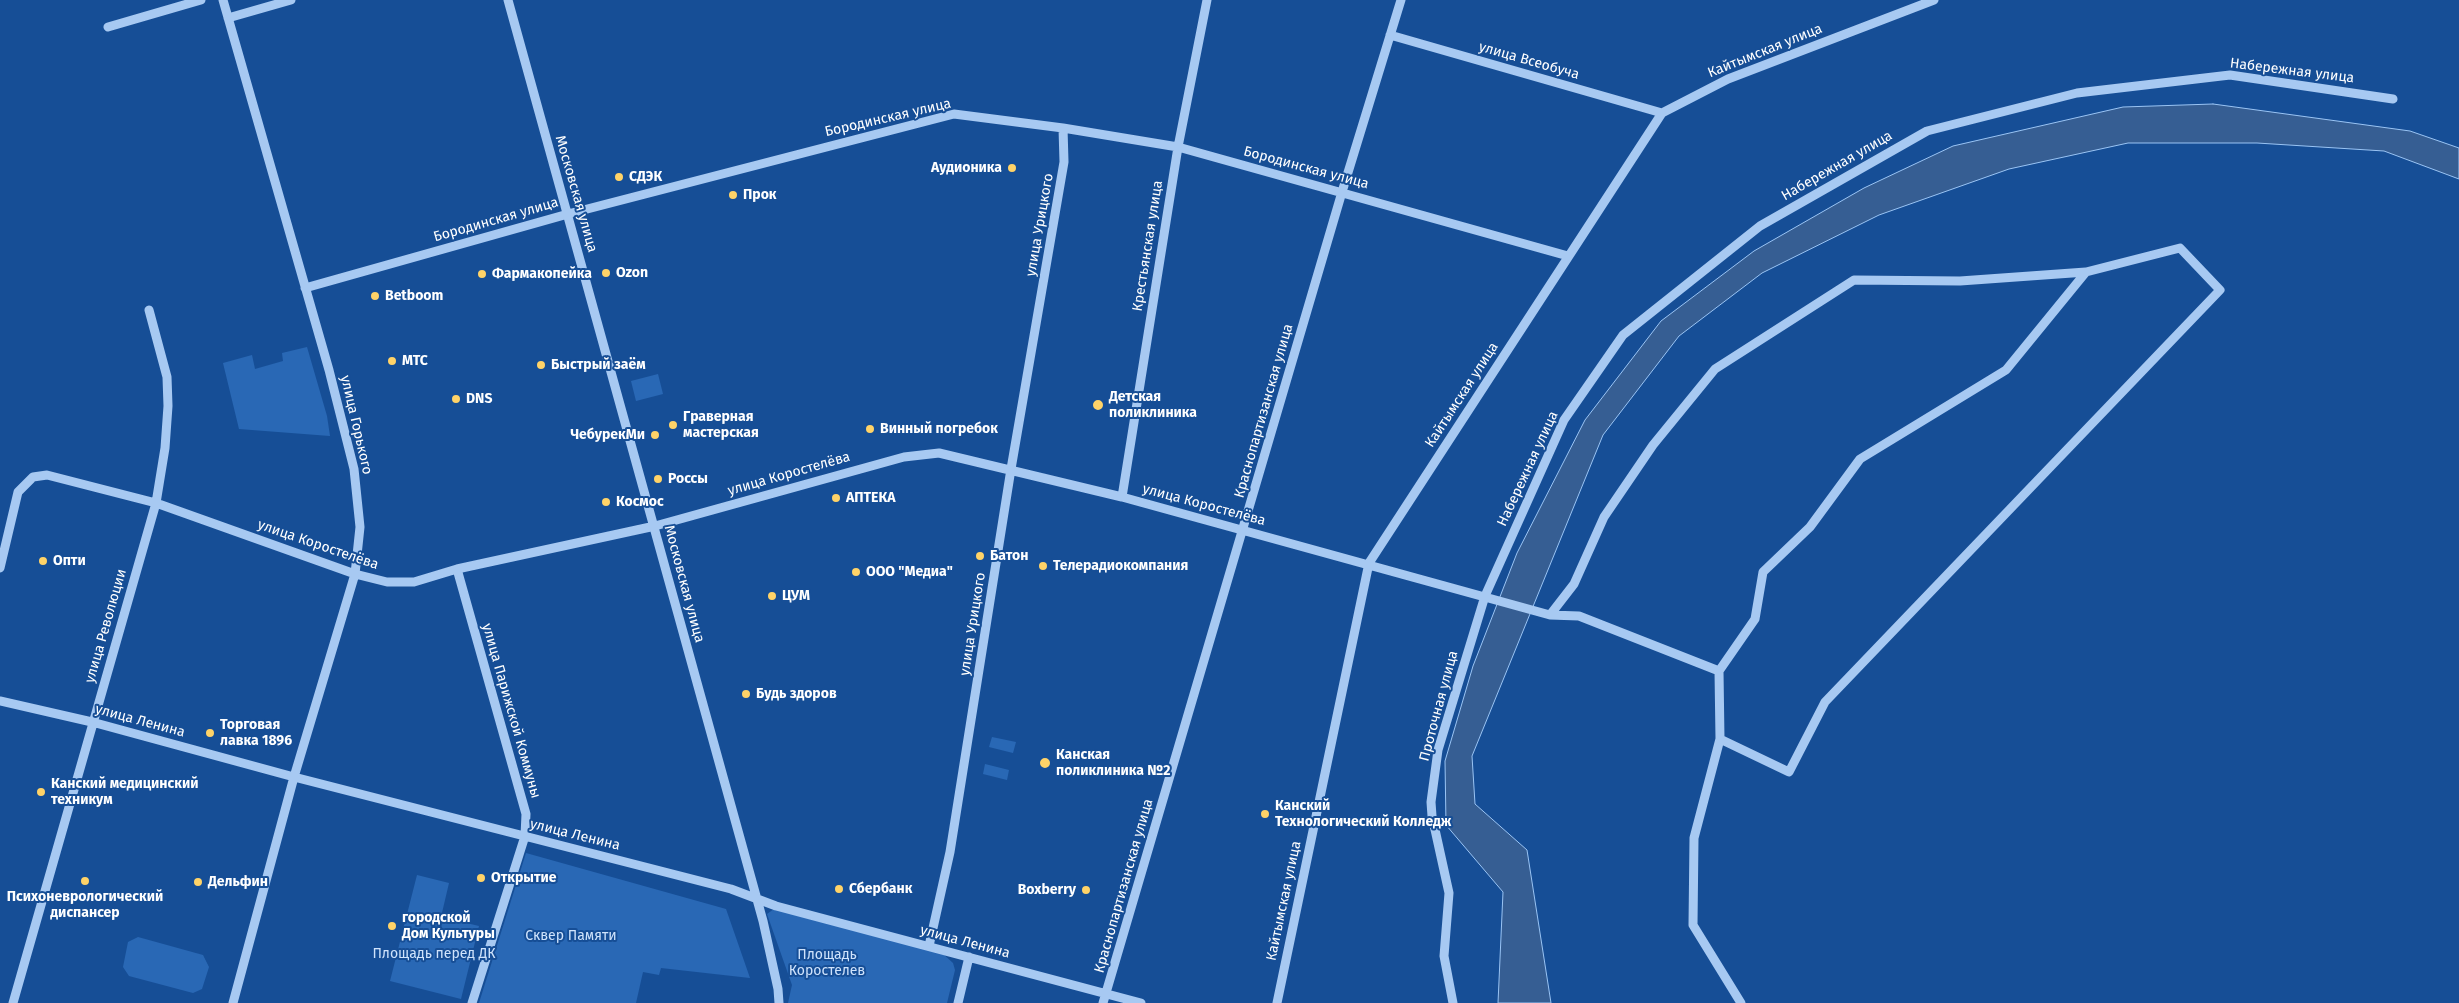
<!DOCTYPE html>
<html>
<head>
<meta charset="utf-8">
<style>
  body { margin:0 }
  canvas { display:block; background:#164e96 }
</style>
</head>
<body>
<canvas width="2459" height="1003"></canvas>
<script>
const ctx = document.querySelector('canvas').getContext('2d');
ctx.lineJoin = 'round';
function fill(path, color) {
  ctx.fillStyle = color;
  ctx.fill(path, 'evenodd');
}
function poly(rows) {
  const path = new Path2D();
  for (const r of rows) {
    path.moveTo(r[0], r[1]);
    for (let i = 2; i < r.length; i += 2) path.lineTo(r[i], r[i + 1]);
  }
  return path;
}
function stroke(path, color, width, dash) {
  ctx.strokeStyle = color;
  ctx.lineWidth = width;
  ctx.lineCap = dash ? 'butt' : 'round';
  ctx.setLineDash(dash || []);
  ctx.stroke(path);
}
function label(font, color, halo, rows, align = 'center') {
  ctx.font = font + ' "Fira Sans",sans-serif';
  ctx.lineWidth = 4;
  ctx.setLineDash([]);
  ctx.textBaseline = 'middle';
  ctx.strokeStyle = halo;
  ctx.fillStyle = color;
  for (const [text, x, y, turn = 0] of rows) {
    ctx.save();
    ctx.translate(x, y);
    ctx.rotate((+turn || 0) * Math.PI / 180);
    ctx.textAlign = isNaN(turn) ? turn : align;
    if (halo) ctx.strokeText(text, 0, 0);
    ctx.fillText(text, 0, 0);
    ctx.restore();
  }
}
fill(poly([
  [307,347,327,416,330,436,239,429,223,363,252,355,255,369,283,361,282,353],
  [658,374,663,394,636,401,631,381],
  [992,737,1016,742,1013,753,989,747],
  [985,764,1009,770,1007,780,983,774],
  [526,853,726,909,750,978,661,968,659,975,643,972,636,1003,479,1003],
  [417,875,449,883,441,917,479,926,461,999,390,981],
  [774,909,942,953,953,963,955,970,947,1003,788,1003,792,985,767,914],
  [138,937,203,955,209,967,202,989,193,993,129,976,123,967,128,942]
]), '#2968b5');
const water = poly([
  [2213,104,2410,131,2459,148,2459,179,2384,151,2257,143,2128,143,2009,169,1879,215,1762,273,1679,336,1603,435,1472,756,1475,804,1527,850,1551,1003,1498,1003,1503,892,1446,825,1445,761,1473,666,1517,553,1585,420,1661,321,1754,251,1864,188,1953,146,2123,107,2213,104]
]);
fill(water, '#365e93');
stroke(water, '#9ac4f4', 1);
stroke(poly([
  [223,0,329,370,354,469,360,527,355,574,294,777,233,1003],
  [508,0,763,921,778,989,779,1003],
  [228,18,291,0],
  [108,27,201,0],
  [1390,35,1662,113],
  [305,288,568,214,954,114,1063,128,1178,147,1568,256],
  [1122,497,1178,147,1207,0],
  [0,568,18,492,33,477,47,475,156,503,355,574,387,582,414,582,457,569,655,526,904,457,939,453,1122,497,1550,615,1579,616,1719,671],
  [457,569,526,814,525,836,472,1003],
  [1550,615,1574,584,1604,517,1653,445,1715,369,1854,280,1960,281,2086,272],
  [0,701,92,722,294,777,731,889,776,906,1141,1003],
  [1720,739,1789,772,1825,702,2220,290,2180,248,2086,272,2006,370,1860,459,1810,527,1763,572,1755,619,1719,671,1720,739,1694,838,1693,925,1741,1003],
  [929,946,950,852,1011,469,1064,162,1063,128],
  [13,1003,156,503,165,448,168,406,167,377,149,310],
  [958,1003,969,957],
  [1103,1003,1342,192,1401,0],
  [1277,1003,1369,563,1662,113,1728,79,1934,0],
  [1453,1003,1444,956,1449,893,1432,816,1431,802,1438,750,1485,596,1564,420,1623,335,1760,226,1927,131,2077,93,2230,75,2393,99]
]), '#a7c9f2', 9);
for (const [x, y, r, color] of [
  [1012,168,5,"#ffd368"],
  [619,177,5,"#ffd368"],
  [733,195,5,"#ffd368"],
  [606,273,5,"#ffd368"],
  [482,274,5,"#ffd368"],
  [375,296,5,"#ffd368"],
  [392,361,5,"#ffd368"],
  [541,365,5,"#ffd368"],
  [456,399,5,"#ffd368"],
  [1098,405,6,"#ffd368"],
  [673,425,5,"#ffd368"],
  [870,429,5,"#ffd368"],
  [655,435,5,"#ffd368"],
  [658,479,5,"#ffd368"],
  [836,498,5,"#ffd368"],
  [606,502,5,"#ffd368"],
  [980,556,5,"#ffd368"],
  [43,561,5,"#ffd368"],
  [1043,566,5,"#ffd368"],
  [856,572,5,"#ffd368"],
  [772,596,5,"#ffd368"],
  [746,694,5,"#ffd368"],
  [210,733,5,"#ffd368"],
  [1045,763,6,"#ffd368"],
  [41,792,5,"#ffd368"],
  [1265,814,5,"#ffd368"],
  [481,878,5,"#ffd368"],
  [85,881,5,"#ffd368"],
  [198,882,5,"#ffd368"],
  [839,889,5,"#ffd368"],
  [1086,890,5,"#ffd368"],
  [392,926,5,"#ffd368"]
]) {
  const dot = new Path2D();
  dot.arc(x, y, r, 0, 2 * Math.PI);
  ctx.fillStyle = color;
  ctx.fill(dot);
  stroke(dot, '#164e96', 2);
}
label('14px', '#fff', '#164e96', [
  ["Кайтымская улица",1765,51,-22],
  ["улица Всеобуча",1529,61,16],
  ["Набережная улица",2292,71,7],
  ["Бородинская улица",888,118,-13],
  ["Набережная улица",1837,166,-30],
  ["Бородинская улица",1306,168,15],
  ["Московская улица",576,194,74],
  ["Бородинская улица",496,220,-16],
  ["улица Урицкого",1040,225,-80],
  ["Крестьянская улица",1148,246,-81],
  ["Кайтымская улица",1462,395,-57],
  ["Краснопартизанская улица",1264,411,-74],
  ["улица Горького",356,425,77],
  ["Набережная улица",1528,469,-65],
  ["улица Коростелёва",789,474,-16],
  ["улица Коростелёва",1204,505,15],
  ["улица Коростелёва",318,545,19],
  ["Московская улица",684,584,75],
  ["улица Урицкого",973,624,-81],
  ["улица Революции",106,626,-74],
  ["Проточная улица",1439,706,-75],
  ["улица Парижской Коммуны",511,711,74],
  ["улица Ленина",140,721,15],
  ["улица Ленина",575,835,14],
  ["Краснопартизанская улица",1124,886,-74],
  ["Кайтымская улица",1284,901,-78],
  ["улица Ленина",965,942,15]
]);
label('bold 14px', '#fff', '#164e96', [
  ["Аудионика",1002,168,"right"],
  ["СДЭК",629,177],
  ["Прок",743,195],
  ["Ozon",616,273],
  ["Фармакопейка",492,274],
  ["Betboom",385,296],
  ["МТС",402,361],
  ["Быстрый заём",551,365],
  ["Детская",1109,397],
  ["поликлиника",1109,413],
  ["DNS",466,399],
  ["Граверная",683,417],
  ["мастерская",683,433],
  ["Винный погребок",880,429],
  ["ЧебурекМи",645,435,"right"],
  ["Россы",668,479],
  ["АПТЕКА",846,498],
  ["Космос",616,502],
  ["Батон",990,556],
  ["Опти",53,561],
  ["Телерадиокомпания",1053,566],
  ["ООО \"Медиа\"",866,572],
  ["ЦУМ",782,596],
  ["Будь здоров",756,694],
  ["Торговая",220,725],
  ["лавка 1896",220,741],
  ["Канская",1056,755],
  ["поликлиника №2",1056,771],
  ["Канский медицинский",51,784],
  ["техникум",51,800],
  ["Канский",1275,806],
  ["Технологический Колледж",1275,822],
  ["Открытие",491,878],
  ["Дельфин",208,882],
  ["Сбербанк",849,889],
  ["Boxberry",1076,890,"right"],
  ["Психоневрологический",85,897,"center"],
  ["диспансер",85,913,"center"],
  ["городской",402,918],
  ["Дом Культуры",402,934]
], 'left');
label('14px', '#cfe3fc', '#164e96', [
  ["Сквер Памяти",571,936],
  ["Площадь перед ДК",434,954],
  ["Площадь",827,955],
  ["Коростелев",827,971]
]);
</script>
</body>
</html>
